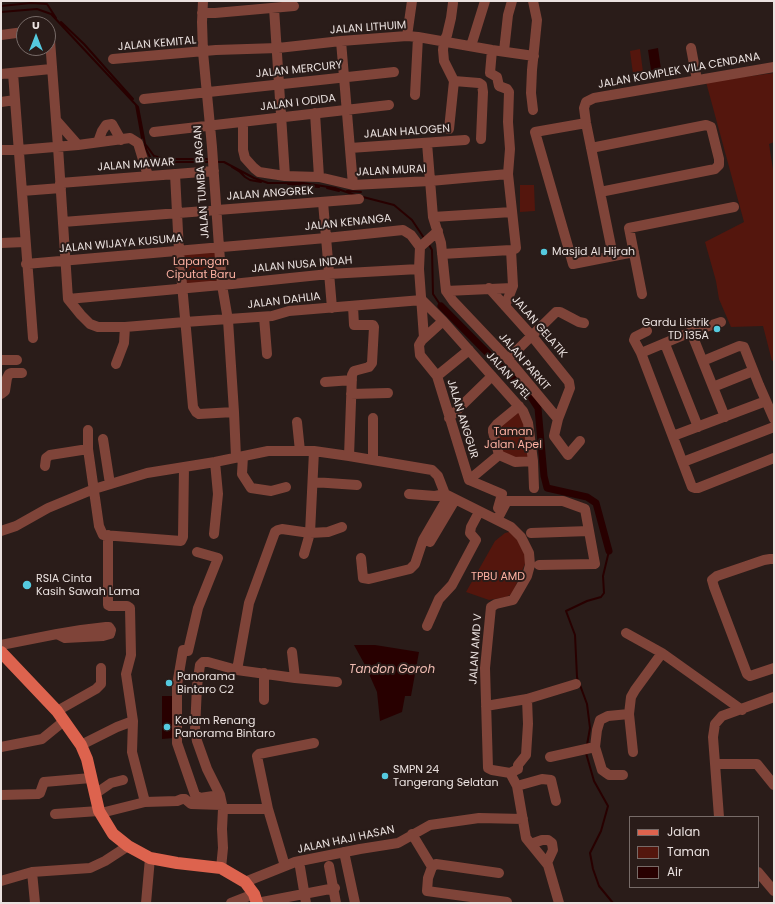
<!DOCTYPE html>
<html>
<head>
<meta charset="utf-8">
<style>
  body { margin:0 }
  #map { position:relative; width:775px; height:904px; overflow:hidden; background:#2a1c19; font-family:Poppins,sans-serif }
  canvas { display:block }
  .frame { position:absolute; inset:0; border:2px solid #eae1df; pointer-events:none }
  .legend { position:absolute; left:629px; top:816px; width:130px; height:72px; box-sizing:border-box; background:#2a1c19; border:1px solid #776b68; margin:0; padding:5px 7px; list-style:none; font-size:12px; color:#eae1df }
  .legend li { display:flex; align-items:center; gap:8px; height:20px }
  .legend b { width:20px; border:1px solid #776b68 }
  .north { position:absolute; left:16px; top:16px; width:40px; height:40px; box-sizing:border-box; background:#2a1c19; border:1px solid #776b68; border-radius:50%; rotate:0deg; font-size:11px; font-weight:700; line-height:16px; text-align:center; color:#eae1df }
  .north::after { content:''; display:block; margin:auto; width:14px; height:18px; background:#55cadf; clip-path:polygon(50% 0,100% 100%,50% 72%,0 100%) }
</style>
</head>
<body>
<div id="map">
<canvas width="775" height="904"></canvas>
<div class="frame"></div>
<ul class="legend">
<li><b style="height:5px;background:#dd634e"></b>Jalan</li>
<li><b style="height:11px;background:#54160d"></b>Taman</li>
<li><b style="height:11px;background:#280000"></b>Air</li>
</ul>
<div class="north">U</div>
</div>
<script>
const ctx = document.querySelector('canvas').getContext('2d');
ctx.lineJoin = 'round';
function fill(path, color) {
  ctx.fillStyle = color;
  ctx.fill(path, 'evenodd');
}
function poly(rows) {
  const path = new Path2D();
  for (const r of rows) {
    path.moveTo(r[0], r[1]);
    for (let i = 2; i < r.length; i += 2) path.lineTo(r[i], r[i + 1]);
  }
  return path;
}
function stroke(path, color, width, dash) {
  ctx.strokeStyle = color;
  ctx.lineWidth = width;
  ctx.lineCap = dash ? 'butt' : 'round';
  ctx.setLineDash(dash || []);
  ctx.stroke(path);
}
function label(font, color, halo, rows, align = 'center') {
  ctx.font = font + ' Poppins,sans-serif';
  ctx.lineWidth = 4;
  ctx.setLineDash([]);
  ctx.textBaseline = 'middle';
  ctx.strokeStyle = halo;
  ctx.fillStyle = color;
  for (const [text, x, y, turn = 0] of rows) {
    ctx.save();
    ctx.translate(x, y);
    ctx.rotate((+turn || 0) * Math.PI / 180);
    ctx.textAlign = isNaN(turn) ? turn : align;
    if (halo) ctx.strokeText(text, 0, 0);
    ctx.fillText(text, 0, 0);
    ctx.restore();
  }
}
fill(poly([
  [640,49,643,72,633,74,630,51],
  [774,73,774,142,769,144,774,176,774,360,772,361,763,326,731,327,719,299,716,281,705,242,744,222,706,82],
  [520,185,534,185,535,211,520,212],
  [217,249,220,283,184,286,181,253],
  [519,406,533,461,499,455,493,432],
  [513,531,527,559,512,594,506,597,489,600,466,592,495,541,505,533]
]), '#54160d');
fill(poly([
  [658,48,661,69,651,70,648,50],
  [354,645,375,645,419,652,411,696,405,696,402,712,380,721,377,692,365,665],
  [162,696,173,696,174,738,162,739]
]), '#280000');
stroke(poly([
  [1,6,31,3,47,4,56,18],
  [1,12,37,9,51,14,138,107,146,149,151,159,164,162,209,162],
  [61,22,84,44,133,99],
  [136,105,142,138],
  [146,145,154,156,165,159,209,159],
  [215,162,224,162,254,178,268,183,303,183,335,188,355,195],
  [232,167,240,172,245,177,250,180,261,182],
  [288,184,319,187],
  [327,188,339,191],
  [347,191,361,192],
  [363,197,394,205,412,220,424,238],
  [428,243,432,250,433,294,441,306],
  [578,681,577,677,575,635,566,611,587,601,601,597,604,593,603,576,609,551],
  [580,685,587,704,590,728,587,745],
  [586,753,594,781,608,806,601,831,590,853,593,869,599,886,613,903]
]), '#280000', 2);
stroke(poly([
  [441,306,531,397,538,408,544,476,547,488,587,497,596,503,609,551]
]), '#280000', 7);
stroke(poly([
  [203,1,202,22,203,52,212,147,219,247,222,285,228,320,234,412,236,457],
  [274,8,285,176],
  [202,13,215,13,294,6],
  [1,35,24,32],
  [48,35,50,40,58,147,68,299,81,315,90,324,98,327,125,327,185,322,272,316,289,311,422,300],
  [407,36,412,1],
  [341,41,353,185],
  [471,46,485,1],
  [691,48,697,80],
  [504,51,508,15,512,1],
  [113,59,216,50,278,48,341,41,407,36,418,37,492,50,534,56],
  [13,73,33,338],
  [1,74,51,69],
  [454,81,479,83,482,85,483,92,481,139],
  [415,95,418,37],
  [144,99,394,72],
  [1,102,15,100],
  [533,110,531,93,532,70,537,20,533,1],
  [315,113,319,177],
  [56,120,78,145],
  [243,122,243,150,245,158,254,168,259,172,285,176,319,177,353,185,430,181,508,174],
  [586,123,535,132,573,264,634,252],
  [449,129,454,81,444,61,443,50,444,41,447,35,451,18,453,3],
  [154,132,389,105],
  [98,142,102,131,106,125,112,124,121,140],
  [427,143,433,217,441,243,446,291,453,301,508,359,558,419],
  [350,148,465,140],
  [591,148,706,125,711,127,719,159,719,165,715,169,600,192],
  [1,150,19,150,78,145,130,138,138,143,148,176],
  [175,174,179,251,193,407,196,412,199,414,234,412],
  [60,183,214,171],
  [22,191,61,188],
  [323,202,332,308],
  [433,217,512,212],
  [63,222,359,199],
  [1,243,25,242],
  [420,247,438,231],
  [442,254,511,250,515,249,516,248,508,174,510,149,508,122,509,92,507,89,499,86,497,77,490,73,492,50],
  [613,256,586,123,584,108,586,102,594,98,774,67],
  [26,264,326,238,403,230,411,235,420,247,419,269,424,338],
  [489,288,532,336,569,382,570,388,558,419,554,436,568,455,580,441],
  [446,291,512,288],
  [642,294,629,228,734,207],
  [68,299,232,284,329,274,419,269],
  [422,300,443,321,523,411,528,423,533,461,534,488],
  [505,306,513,286,511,250],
  [264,317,267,354],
  [443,321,422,340,419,345,420,355,437,376,469,480],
  [647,331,635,337,634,340,641,353,692,487,695,488,698,488,774,458],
  [691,332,725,417],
  [665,344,698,427],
  [641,353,691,332,721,322],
  [508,359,556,312,560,312,579,322,584,323],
  [1,360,17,360],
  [703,361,739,346,744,347,759,385,774,419],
  [116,364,124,343,125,327],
  [437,376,469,350],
  [325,382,352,380],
  [713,387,753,371],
  [1,394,5,391,7,378,9,374,11,373,22,373],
  [351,394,388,393],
  [519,406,497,424,493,429,493,432,499,455,515,462,533,461],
  [373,418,373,460],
  [449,418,492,376],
  [297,422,300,451],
  [88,430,88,449,99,526,103,535,181,541,183,537,184,467],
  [673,436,766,401],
  [103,439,110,484],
  [243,456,242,474,251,488,271,491,286,487],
  [349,456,352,375,354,371,369,367,372,363,374,327,373,325,354,325,353,306],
  [683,462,774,427],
  [45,466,46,458,50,455,88,449],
  [469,480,502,494,498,508],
  [469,480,499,455],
  [313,482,357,485],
  [409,494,435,496,445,494],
  [497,520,507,501,563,501,585,509,595,564,539,565],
  [1,531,16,526,48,508,94,489,147,473,215,462,268,451,314,451,349,456,432,470,438,476,445,494,511,527,521,537,529,553,530,565,527,576,516,595,513,600,496,604,491,607,485,668,488,768,492,770,510,773,517,786,526,838,548,865,559,903],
  [531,533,589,531],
  [214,534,218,494,215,462],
  [108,535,108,605,110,606,127,606,130,608,131,655,126,674,133,721,132,752,145,802],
  [430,542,455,500],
  [197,552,218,558,198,608,188,651,183,650,177,685,177,743,195,795,200,798,220,795],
  [304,554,310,533,328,532,342,527],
  [361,558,363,578,369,579,410,569,415,564,423,540,448,497],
  [774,559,770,559,764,560,717,576,712,580,714,587,747,674,750,676,774,668],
  [427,626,439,599,452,585,476,540,470,533,471,527,479,512],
  [626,633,662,653],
  [1,645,57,634,81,630,106,627,109,627,111,630,110,634,103,636,65,638,57,634],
  [237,670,249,603,275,532,278,530,282,529,310,533,314,451],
  [295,678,337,682],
  [264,700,264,673],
  [486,706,527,699,576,684],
  [57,711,96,689,101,684,101,668],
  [629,714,633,752],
  [81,745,117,727,133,721],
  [1,747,42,739,64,721],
  [550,757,595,747],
  [716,764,757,764,774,785],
  [510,773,518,769,518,765,526,755,528,724,527,699],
  [623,775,609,775,602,770,595,747,597,730,600,720,608,716,629,714,631,697,635,690,662,653,742,710],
  [517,786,542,779,551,780,556,801],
  [95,794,111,783,123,780],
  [1,795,38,794,40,793,44,782,91,778],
  [223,809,268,809],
  [101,813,145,802,177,801,182,799,185,799,191,804,222,805],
  [55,814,99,811],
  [719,817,713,737,715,724,722,716,774,697],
  [412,834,432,867,428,878,427,891,507,902],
  [531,844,542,840,548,840,552,843,553,850,547,863],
  [344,852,355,903],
  [285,866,268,809,257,756,259,754,314,743],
  [329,866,336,903],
  [300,867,306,903],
  [432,867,436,864,499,873],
  [221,868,223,848,222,829,223,809,220,795,207,769,197,741,195,730,197,686,200,665,203,662,208,662,237,670,295,678,292,652],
  [32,872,35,903],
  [758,872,774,891],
  [1,881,32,872,90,868,105,861,128,846],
  [245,882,295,862,360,849,398,843,430,825,479,818,523,819],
  [146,903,150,858],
  [231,903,254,894],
  [257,903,335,888]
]), '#7f4439', 10);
stroke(poly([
  [1,652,57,711,81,745,87,759,99,811,113,834,128,846,150,858,177,863,221,868,245,882,254,894,257,903]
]), '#dd634e', 12);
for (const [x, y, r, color] of [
  [544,252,4,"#55cadf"],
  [717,329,4,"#55cadf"],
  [27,585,5,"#55cadf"],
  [169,683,4,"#55cadf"],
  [167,727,4,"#55cadf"],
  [385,776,4,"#55cadf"]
]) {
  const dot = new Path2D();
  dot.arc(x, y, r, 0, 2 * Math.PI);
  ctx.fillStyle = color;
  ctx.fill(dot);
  stroke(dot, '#2a1c19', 1.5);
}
label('11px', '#eae1df', '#2a1c19', [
  ["JALAN LITHUIM",368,28,-4],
  ["JALAN KEMITAL",157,44,-5],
  ["JALAN MERCURY",299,70,-6],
  ["JALAN KOMPLEK VILA CENDANA",679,71,-10],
  ["JALAN I ODIDA",298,103,-7],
  ["JALAN HALOGEN",407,132,-4],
  ["JALAN MAWAR",136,165,-4],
  ["JALAN MURAI",391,171,-3],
  ["JALAN TUMBA BAGAN",202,182,-94],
  ["JALAN ANGGREK",270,194,-4],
  ["JALAN KENANGA",348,223,-6],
  ["JALAN WIJAYA KUSUMA",121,244,-5],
  ["JALAN NUSA INDAH",302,265,-5],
  ["JALAN DAHLIA",284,301,-7],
  ["JALAN GELATIK",539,327,49],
  ["JALAN PARKIT",524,362,49],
  ["JALAN APEL",508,376,48],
  ["JALAN ANGGUR",462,419,73],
  ["JALAN AMD V",476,649,-86],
  ["JALAN HAJI HASAN",346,840,-12]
]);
label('11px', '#eae1df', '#2a1c19', [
  ["Masjid Al Hijrah",552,252],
  ["Gardu Listrik",709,323,"right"],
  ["TD 135A",709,336,"right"],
  ["RSIA Cinta",36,579],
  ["Kasih Sawah Lama",36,592],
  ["Panorama",177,677],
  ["Bintaro C2",177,690],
  ["Kolam Renang",175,721],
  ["Panorama Bintaro",175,734],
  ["SMPN 24",393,770],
  ["Tangerang Selatan",393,783]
], 'left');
label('11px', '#feb1a2', '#2a1c19', [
  ["Lapangan",201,262],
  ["Ciputat Baru",201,275],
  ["Taman",513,432],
  ["Jalan Apel",513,445],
  ["TPBU AMD",498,577]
]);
label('italic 12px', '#efbbb1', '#2a1c19', [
  ["Tandon Goroh",392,670]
]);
</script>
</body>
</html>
